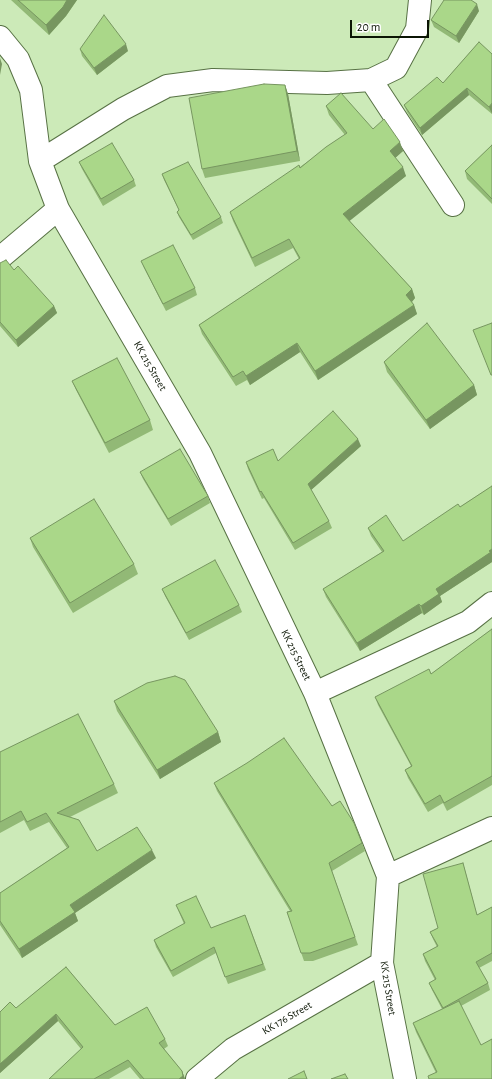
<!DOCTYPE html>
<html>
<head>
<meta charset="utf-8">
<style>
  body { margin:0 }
  #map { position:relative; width:492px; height:1079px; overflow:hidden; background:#cceab8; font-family:"Alegreya Sans",sans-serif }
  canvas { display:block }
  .scale { position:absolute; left:350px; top:20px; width:79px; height:18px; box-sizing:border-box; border:2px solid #0b1504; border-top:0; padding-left:5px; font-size:12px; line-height:14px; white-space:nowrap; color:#0b1504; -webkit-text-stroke:3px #fff; paint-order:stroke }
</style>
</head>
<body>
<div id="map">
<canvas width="492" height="1079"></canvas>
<div class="scale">20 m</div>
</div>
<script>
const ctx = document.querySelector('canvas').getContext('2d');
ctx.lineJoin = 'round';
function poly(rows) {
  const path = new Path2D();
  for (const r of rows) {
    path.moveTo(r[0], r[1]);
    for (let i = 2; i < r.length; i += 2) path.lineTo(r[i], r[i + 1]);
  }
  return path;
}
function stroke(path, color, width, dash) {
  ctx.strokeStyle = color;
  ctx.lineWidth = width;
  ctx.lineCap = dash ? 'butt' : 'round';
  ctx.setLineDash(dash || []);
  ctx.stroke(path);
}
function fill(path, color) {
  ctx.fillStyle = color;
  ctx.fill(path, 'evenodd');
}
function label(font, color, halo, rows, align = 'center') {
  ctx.font = font + ' "Alegreya Sans",sans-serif';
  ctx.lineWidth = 3;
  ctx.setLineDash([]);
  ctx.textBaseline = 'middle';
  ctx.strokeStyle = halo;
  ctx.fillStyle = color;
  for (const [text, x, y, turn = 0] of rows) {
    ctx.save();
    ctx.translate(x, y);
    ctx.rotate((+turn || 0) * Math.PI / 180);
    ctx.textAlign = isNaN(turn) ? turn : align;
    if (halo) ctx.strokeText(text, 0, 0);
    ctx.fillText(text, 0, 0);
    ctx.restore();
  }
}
const minor = poly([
  [0,37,18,59,31,90,40,161,58,209,200,453,315,693,388,876,382,963,405,1079],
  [371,80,453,205],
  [40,161,123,109,167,86,213,80,327,83,371,80,396,68,417,29,420,0],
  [0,258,58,209],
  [315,693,468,622,492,603],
  [388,876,492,828],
  [197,1079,233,1049,382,963]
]);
stroke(minor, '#577144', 24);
stroke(minor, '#fff', 22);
fill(poly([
  [11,0,77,0,66,16,49,35],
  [479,11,459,43,434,27,431,20],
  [479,42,492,114,469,95,422,135,407,112,404,105,443,83],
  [80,49,128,51,97,75,82,56],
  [285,85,288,94,300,161,205,178,202,169],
  [326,106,373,129,403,151,395,158,406,176,349,220,412,289,415,298,412,302,414,305,417,314,318,380,300,352,250,385,247,380,236,386,202,334,199,325,299,259,293,248,255,267,233,221,230,212,300,167,345,135,329,115],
  [492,145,492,204,467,179,465,171],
  [79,162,134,180,136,186,103,206,82,169],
  [162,174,221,217,223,223,193,240,179,217,177,212,179,210,164,180],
  [141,261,195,288,197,295,166,311,144,268],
  [0,263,14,270,54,306,57,313,18,347,0,326],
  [384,362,474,385,477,395,430,429,387,372],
  [72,381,150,420,153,430,109,453,76,390],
  [361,446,311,490,329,521,332,528,295,550,264,498,262,499,248,469,246,462,278,461],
  [140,472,208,496,210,503,171,526,143,479],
  [492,486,492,562,440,596,442,602,424,615,422,613,360,651,326,597,323,589,382,552,371,536,368,528,403,541,460,507],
  [30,538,134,564,138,574,73,613,33,547],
  [162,589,239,605,242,612,189,640,165,596],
  [492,629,492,785,447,811,443,803,428,812,408,778,405,770,411,766,378,705,375,697,431,674],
  [114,701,218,732,221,742,160,779,117,711],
  [0,752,114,784,118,793,70,817,97,851,156,858,75,913,78,921,22,958,0,925,0,893,67,848,49,822,30,831,24,820,0,833],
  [214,783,332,806,362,843,365,851,332,871,358,945,313,961,304,961,287,912,290,911,217,791],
  [463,863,465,870,477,915,492,907,492,961,479,968,488,983,490,990,461,1006,481,1045,436,1073,416,1032,413,1023,442,1009,432,990,429,983,435,980,425,961,423,954,437,947,433,939,430,932,438,928],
  [176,905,211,928,245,915,266,970,228,984,216,953,173,977,156,947,154,940,184,924],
  [66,967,115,1025,165,1039,168,1046,164,1049,182,1071,185,1079,140,1079,130,1067,109,1079,49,1079,81,1049,58,1021,0,1073,0,1012,16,1008]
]), '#92b976');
fill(poly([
  [67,0,77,0,66,16,49,35,46,25],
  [477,4,479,11,459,43,456,36],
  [126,44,128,51,97,75,94,68],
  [0,58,2,64,0,75],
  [285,85,288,94,300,161,297,151],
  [467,88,469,95,422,135,420,128],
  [492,103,492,114,489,107],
  [400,142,403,151,393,160,390,151],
  [403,167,406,176,347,223,343,214],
  [412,289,415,298,410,304,406,295],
  [414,305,417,314,318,380,315,371],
  [54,306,57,313,18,347,16,340],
  [297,343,300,352,250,385,246,376],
  [474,385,477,395,430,429,426,420],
  [358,439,361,446,310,491,308,484],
  [492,549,492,562,440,596,442,602,424,615,421,606,436,589],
  [419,604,422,613,360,651,357,643],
  [218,732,221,742,160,779,157,770],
  [152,850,156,858,75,913,78,921,22,958,19,949,70,905],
  [56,1014,58,1021,0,1073,0,1064],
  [182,1071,185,1079,179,1079]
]), '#779660');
const building = poly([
  [18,0,67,0,63,7,46,25,18,0],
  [444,0,471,0,477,4,456,36,431,20,444,0],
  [104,15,126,44,94,68,80,49,104,15],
  [479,42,492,54,492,103,489,107,467,88,420,128,404,105,437,77,443,83,479,42],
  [264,84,285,85,297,151,202,169,189,98,264,84],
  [341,93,373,129,384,119,400,142,390,151,403,167,343,214,412,289,406,295,414,305,315,371,297,343,246,376,243,371,233,377,199,325,300,258,289,239,252,258,230,212,299,165,300,168,326,147,347,133,326,106,341,93],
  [112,143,134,180,101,199,79,162,112,143],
  [492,145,492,199,465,171,492,145],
  [188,162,221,217,191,235,177,212,179,210,162,174,188,162],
  [173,245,195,288,163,304,141,261,173,245],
  [6,260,14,270,18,266,54,306,16,340,0,322,0,263,6,260],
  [427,323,474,385,426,420,384,362,427,323],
  [492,323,492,375,491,375,473,330,492,323],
  [117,358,150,420,105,443,72,381,117,358],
  [333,411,358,439,308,484,329,521,293,543,261,491,260,492,246,462,273,449,278,461,333,411],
  [180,449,208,496,168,519,140,472,180,449],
  [492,486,492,549,489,551,491,552,436,589,439,594,421,606,419,604,357,643,323,589,384,551,368,528,386,515,403,541,458,504,460,507,492,486],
  [94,499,134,564,70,603,30,538,94,499],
  [215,560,239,605,186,633,162,589,215,560],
  [492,629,492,776,444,803,440,795,425,804,405,770,412,766,375,697,429,669,431,674,492,629],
  [175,676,185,680,218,732,157,770,114,701,147,683,175,676],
  [78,714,114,784,57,813,79,820,97,851,137,827,152,850,70,905,75,912,19,949,0,921,0,893,69,847,46,813,27,822,21,811,0,822,0,752,78,714],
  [284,738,332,806,340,801,354,823,362,843,329,863,355,937,310,953,301,953,287,912,292,911,214,783,247,763,284,738],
  [463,863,477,915,492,907,492,953,476,962,488,983,443,1008,429,983,436,979,423,954,438,946,430,932,438,928,423,874,463,863],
  [196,896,211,928,245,915,263,964,225,977,214,947,171,971,154,940,185,923,176,905,196,896],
  [66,967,115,1025,147,1007,165,1039,159,1043,182,1071,183,1076,179,1079,144,1079,128,1060,94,1079,49,1079,83,1047,56,1014,0,1064,0,1012,10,1002,16,1008,66,967],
  [459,1001,481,1045,492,1039,492,1079,429,1079,428,1076,437,1072,413,1023,459,1001],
  [304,1071,307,1079,288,1079,304,1071],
  [345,1074,348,1079,331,1079,345,1074]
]);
fill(building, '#aad789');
stroke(building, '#779660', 1);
label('11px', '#0b1504', '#fff', [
  ["KK 215 Street",150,366,60],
  ["KK 215 Street",296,655,64],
  ["KK 215 Street",388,988,81],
  ["KK 176 Street",287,1018,-30]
]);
</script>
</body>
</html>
